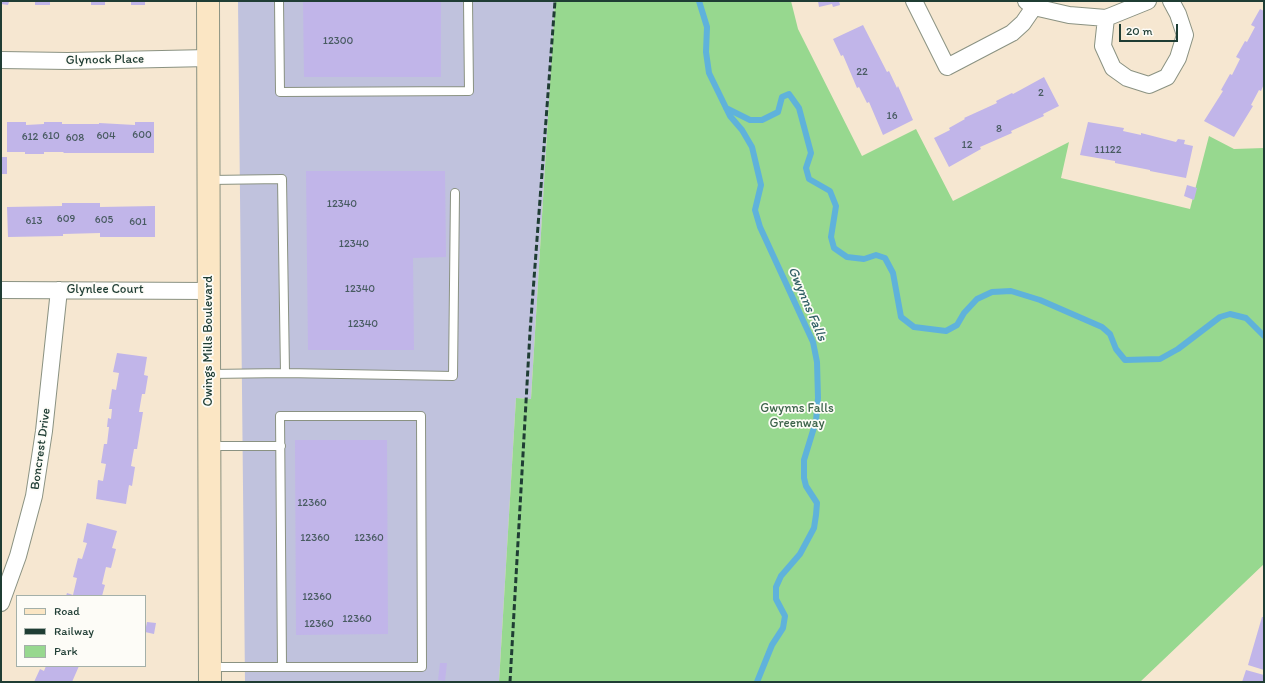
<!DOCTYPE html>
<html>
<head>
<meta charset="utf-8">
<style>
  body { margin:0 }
  #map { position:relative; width:1265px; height:683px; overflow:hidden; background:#f6e7d1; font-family:Itim,sans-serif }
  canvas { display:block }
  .frame { position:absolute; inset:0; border:2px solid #1f3d34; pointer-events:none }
  .legend { position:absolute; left:16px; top:595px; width:130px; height:72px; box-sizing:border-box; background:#fdfcf7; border:1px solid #a4b0a9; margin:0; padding:5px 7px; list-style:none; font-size:12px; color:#1f3d34 }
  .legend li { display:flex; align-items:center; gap:8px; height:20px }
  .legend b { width:20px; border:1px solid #a4b0a9 }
  .scale { position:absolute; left:1119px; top:24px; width:59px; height:18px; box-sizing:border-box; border:2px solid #1f3d34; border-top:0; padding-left:5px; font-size:12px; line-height:14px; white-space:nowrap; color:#1f3d34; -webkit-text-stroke:3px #fdfcf7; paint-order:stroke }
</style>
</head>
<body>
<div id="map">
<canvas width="1265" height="683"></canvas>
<div class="frame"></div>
<ul class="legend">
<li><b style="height:5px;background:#fbe6c4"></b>Road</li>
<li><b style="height:5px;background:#1f3d34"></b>Railway</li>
<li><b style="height:11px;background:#97d88f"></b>Park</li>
</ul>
<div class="scale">20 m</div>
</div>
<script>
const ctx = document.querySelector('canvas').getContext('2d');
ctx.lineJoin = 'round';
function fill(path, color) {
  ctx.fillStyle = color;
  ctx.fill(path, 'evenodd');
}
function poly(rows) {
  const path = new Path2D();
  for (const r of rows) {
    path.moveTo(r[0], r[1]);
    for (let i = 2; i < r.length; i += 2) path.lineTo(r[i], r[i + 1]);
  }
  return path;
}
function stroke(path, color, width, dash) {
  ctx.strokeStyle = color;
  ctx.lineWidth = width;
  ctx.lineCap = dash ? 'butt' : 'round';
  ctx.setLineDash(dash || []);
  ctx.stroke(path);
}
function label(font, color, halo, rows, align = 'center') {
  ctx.font = font + ' Itim,sans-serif';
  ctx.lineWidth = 3.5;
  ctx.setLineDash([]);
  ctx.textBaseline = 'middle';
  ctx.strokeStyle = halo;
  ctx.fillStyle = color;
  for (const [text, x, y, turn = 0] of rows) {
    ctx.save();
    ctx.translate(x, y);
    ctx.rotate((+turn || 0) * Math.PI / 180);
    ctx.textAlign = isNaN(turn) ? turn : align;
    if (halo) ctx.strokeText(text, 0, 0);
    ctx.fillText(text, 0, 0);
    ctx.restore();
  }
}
fill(poly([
  [238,1,555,1,531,399,516,398,499,682,245,682]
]), '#c0c2dd');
fill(poly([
  [555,1,791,1,798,29,862,156,916,129,953,201,1069,142,1061,178,1190,209,1209,136,1234,149,1264,148,1264,564,1140,682,499,682,516,398,531,399]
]), '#97d88f');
stroke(poly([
  [699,1,707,27,706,52,709,73,730,116,742,130,752,147,761,185,755,210,760,227,813,342,817,362,818,398,816,421,804,460,804,478,806,486,817,503,816,515,814,528,800,554,781,576,776,587,776,599,785,616,783,628,772,645,757,682],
  [726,108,750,120,762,120,778,112,782,97,789,94,799,108,811,153,806,168,809,179,830,191,836,206,831,237,834,248,847,257,864,259,876,255,885,258,893,273,901,317,914,327,946,331,957,325,964,313,977,299,992,292,1011,291,1040,300,1102,327,1110,334,1116,349,1125,360,1160,359,1178,349,1220,317,1230,314,1246,318,1264,336]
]), '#5fb2db', 6);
fill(poly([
  [1,1,50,1,50,5,35,5,35,2,9,2,8,5,1,4],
  [91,1,105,1,105,5,91,5],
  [131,1,145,1,145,5,131,5],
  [303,1,441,1,441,77,304,77],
  [818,1,839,1,840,5,833,7,832,4,819,7],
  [1260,9,1264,11,1264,84,1261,91,1259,90,1251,105,1253,106,1234,137,1204,121,1223,91,1221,90,1230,74,1232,75,1240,59,1236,57,1245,41,1247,42,1255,27,1251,25],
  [863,25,887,72,889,71,897,88,898,86,913,120,883,135,869,102,867,103,859,87,857,88,843,55,841,56,833,39],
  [1044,77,1059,106,1043,114,1044,116,1011,131,1012,133,980,147,981,149,949,167,934,138,950,130,949,128,965,119,964,118,997,103,996,101,1012,93,1013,94],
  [7,122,26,122,26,125,44,124,44,122,62,122,62,124,99,124,99,123,135,125,135,122,154,122,154,153,63,153,64,152,44,152,44,154,25,154,25,152,7,152],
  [1088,122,1124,128,1123,131,1141,135,1141,133,1176,142,1178,139,1185,140,1184,144,1193,146,1186,178,1150,171,1150,170,1115,163,1115,161,1080,155],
  [1,157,7,157,7,174,1,174],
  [306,171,445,171,446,257,413,258,414,350,308,350],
  [1187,185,1197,188,1194,200,1184,196],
  [62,203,100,203,100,207,155,206,155,237,100,237,100,233,63,234,63,236,8,237,7,207,62,206],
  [117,353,147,357,144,375,148,376,145,394,142,394,139,412,143,412,137,449,134,449,131,466,135,467,132,486,129,485,126,504,96,499,98,480,103,481,106,464,101,463,104,444,107,444,109,427,107,427,108,418,111,419,112,409,109,409,112,389,116,390,119,373,113,372],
  [295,440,387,440,388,634,296,635],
  [87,523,117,531,112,548,116,549,111,568,106,567,102,584,105,585,102,596,66,596,67,593,73,595,77,578,73,577,78,558,82,559,87,543,83,542],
  [1262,617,1264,617,1264,670,1248,665],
  [147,622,156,623,154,634,145,632],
  [440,663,447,663,445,681,438,680],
  [46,666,79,666,72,682,34,682,40,669,44,671],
  [1246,670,1264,675,1264,682,1242,682]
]), '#c1b5e9');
const lane = poly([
  [279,1,280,92,469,91,468,1],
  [210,180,282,179,285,373,210,374],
  [285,373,453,376,455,193],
  [211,446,281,446],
  [211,667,422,667,421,416,280,416,282,666]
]);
const street = poly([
  [914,1,947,67,1012,33,1023,23,1034,7],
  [1026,1,1034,7,1069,15,1106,18,1148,1],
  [1106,18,1103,46,1113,68,1127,78,1149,85,1167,77,1178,58,1185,35,1178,14,1171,1],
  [1,60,68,61,209,58],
  [1,290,209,291],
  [1,603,18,556,34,496,44,431,59,290]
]);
const secondary = poly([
  [208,1,210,682]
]);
stroke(lane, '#8a9282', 10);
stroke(street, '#8a9282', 18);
stroke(secondary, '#8a9282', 24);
stroke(lane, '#fff', 8);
stroke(street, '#fff', 16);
stroke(secondary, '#fbe6c4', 22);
stroke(poly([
  [510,682,530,332,555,1]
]), '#1f3d34', 3, [6, 3]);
label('11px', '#485b61', null, [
  ["12300",338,41],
  ["22",862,72],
  ["2",1041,93],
  ["16",892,116],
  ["8",999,129],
  ["600",142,135],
  ["610",51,136],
  ["604",106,136],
  ["612",30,137],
  ["608",75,138],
  ["12",967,145],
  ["11122",1108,150],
  ["12340",342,204],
  ["609",66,219],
  ["605",104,220],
  ["613",34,221],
  ["601",138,222],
  ["12340",354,244],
  ["12340",360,289],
  ["12340",363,324],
  ["12360",312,503],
  ["12360",315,538],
  ["12360",369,538],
  ["12360",317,597],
  ["12360",357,619],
  ["12360",319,624]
]);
label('13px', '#1f3d34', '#fdfcf7', [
  ["Glynock Place",105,60,-1],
  ["Glynlee Court",105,290],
  ["Owings Mills Boulevard",209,341,-90],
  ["Boncrest Drive",41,449,-82]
]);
label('13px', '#3d644b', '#fdfcf7', [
  ["Gwynns Falls",797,409],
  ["Greenway",797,424]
]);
label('italic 14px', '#326066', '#fdfcf7', [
  ["Gwynns Falls",807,304,67]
]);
</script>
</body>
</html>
